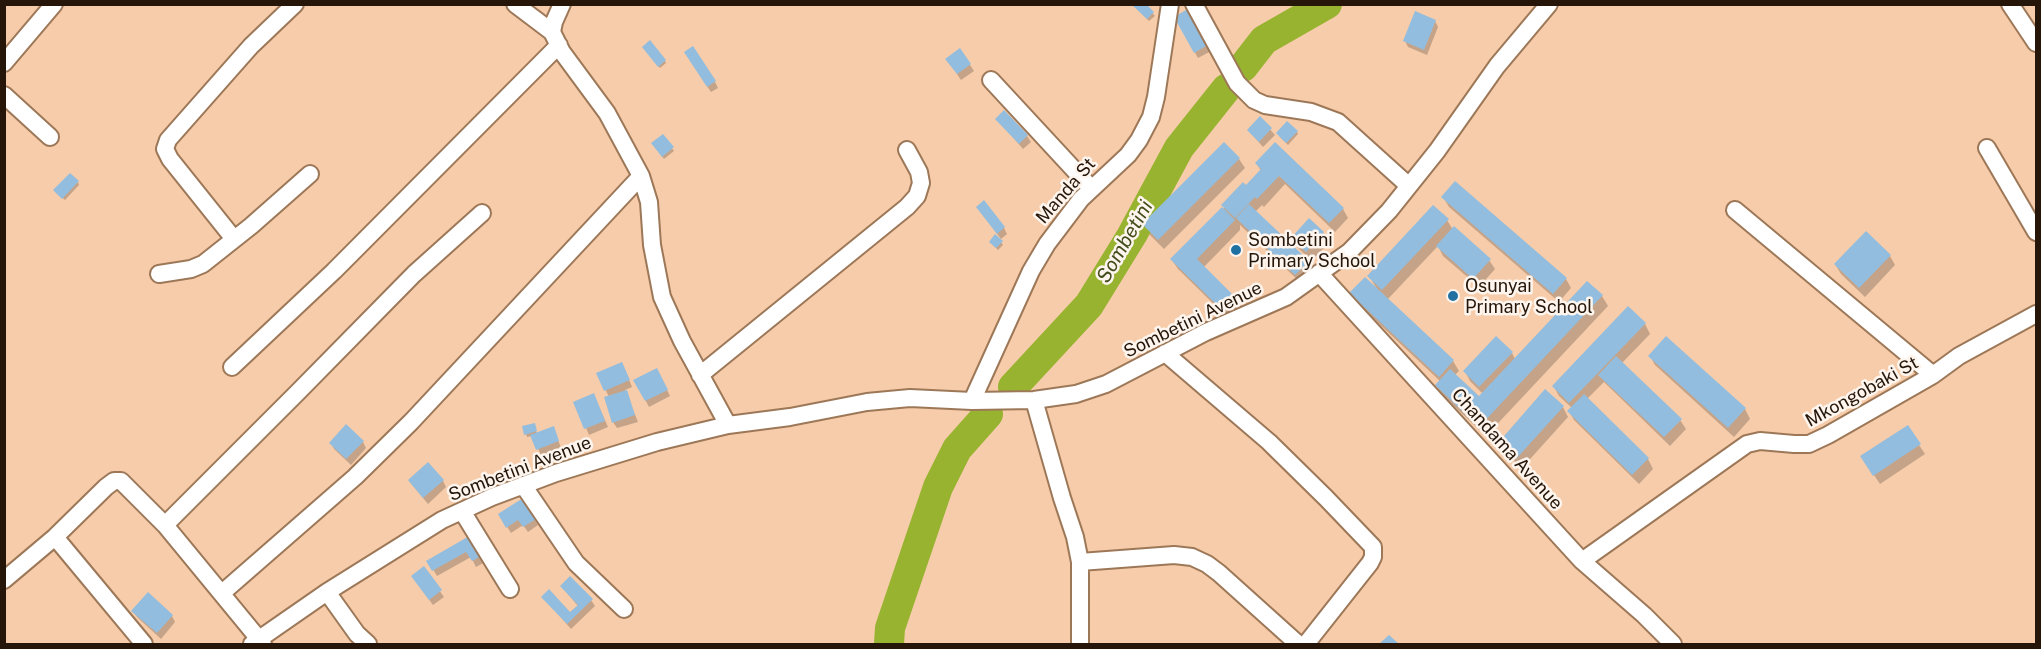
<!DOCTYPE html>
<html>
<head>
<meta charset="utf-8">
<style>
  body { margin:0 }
  #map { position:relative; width:2041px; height:649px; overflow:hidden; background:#f6ccaa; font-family:"Public Sans",sans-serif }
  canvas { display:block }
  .frame { position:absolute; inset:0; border:6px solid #251609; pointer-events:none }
</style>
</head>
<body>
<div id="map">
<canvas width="2041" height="649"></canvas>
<div class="frame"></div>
</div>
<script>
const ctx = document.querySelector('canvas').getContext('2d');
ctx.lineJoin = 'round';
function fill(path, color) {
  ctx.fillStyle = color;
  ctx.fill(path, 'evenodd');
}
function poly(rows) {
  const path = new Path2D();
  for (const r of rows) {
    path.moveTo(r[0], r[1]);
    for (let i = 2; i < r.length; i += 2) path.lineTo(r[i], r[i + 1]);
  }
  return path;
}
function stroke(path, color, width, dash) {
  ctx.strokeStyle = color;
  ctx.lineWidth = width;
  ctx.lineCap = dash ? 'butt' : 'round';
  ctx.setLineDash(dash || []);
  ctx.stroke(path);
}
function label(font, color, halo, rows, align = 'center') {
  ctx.font = font + ' "Public Sans",sans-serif';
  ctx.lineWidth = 5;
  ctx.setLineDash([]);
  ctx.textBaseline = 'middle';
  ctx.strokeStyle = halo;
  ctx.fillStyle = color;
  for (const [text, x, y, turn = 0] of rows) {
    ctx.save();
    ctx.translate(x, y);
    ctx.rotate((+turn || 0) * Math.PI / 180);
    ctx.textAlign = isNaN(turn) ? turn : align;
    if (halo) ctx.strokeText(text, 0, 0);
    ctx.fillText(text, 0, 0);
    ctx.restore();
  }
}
fill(poly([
  [1132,4,1144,4,1155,16,1149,21],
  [1176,18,1215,49,1198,58],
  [1435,21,1438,27,1427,55,1408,47,1405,41],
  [645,50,665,61,666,63,660,68],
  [960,50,974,71,961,80,951,65],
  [689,59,715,82,718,88,711,92],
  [1260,118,1275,135,1263,147,1248,130],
  [997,119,1027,136,1031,142,1023,149],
  [1297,132,1298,134,1288,145,1279,136],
  [663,136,674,151,664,159,654,146],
  [1239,159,1245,168,1164,249,1149,234,1144,224],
  [1257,164,1343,209,1348,218,1335,232,1285,184,1264,207,1262,205,1255,212,1307,262,1313,272,1301,283,1240,225,1240,230,1203,268,1233,298,1239,307,1228,318,1178,269,1172,260,1261,171],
  [78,182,79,185,65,200,57,193],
  [1443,197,1566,279,1571,288,1559,302,1449,207],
  [978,208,1004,228,1007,234,1001,239],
  [1447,220,1453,230,1489,260,1495,269,1479,287,1443,256,1438,246,1387,300,1453,361,1459,371,1455,375,1479,398,1483,394,1470,381,1465,371,1512,353,1515,359,1588,283,1602,296,1608,306,1486,436,1442,395,1436,385,1440,381,1357,303,1351,293,1377,289,1369,276],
  [1323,232,1329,242,1312,261,1298,248,1292,239],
  [1001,242,1003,245,998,250,992,244],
  [1890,256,1895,265,1865,297,1841,274,1835,264],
  [1645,324,1650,334,1622,363,1680,420,1686,429,1670,446,1604,382,1587,399,1648,459,1653,469,1639,484,1574,420,1569,411,1572,408,1559,396,1554,387],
  [1650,356,1745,409,1750,419,1734,437,1655,365],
  [625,370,632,387,625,390,638,422,617,428,613,422,609,397,598,374],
  [657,370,670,396,649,407,635,380],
  [594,395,608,427,589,435,575,402],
  [1563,407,1568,417,1522,468,1505,452,1499,443],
  [535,427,537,434,556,434,561,448,541,455,532,436,527,437,526,434],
  [1907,427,1925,454,1880,484,1868,466],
  [363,442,366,448,351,465,334,449,331,443],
  [409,481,443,481,446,487,428,504],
  [522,500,538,525,528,532,523,525,511,533,500,515],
  [471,537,485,562,476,567,471,557,437,576,428,561],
  [424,569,444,597,433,605,417,583],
  [561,586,591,600,595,606,571,629,543,597,570,614,578,606],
  [133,611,172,616,175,622,161,639,137,617]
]), '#0003');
stroke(poly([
  [1243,67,1264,40,1327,4],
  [1013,387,1089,305,1132,235,1179,148,1226,89],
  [889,644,890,628,938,487,957,449,988,414]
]), '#97b32f', 30);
fill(poly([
  [1131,4,1146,4,1154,12,1147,19],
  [1193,6,1213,42,1194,53,1174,17],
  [1415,11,1436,20,1424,50,1403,41],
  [650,40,666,60,658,67,642,47],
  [693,46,716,81,707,87,684,52],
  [960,48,971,64,957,74,945,59],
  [1004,110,1028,135,1019,144,995,119],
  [1260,116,1272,128,1259,142,1247,130],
  [1287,121,1298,131,1286,143,1276,133],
  [663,134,674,147,662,157,651,143],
  [1224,142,1240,158,1158,240,1142,224],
  [1275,142,1344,208,1329,223,1279,176,1257,199,1255,197,1235,218,1221,205,1243,182,1246,185,1261,169,1255,163],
  [70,173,79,181,62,199,53,190],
  [1455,181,1567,278,1553,294,1441,197],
  [984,200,1005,227,997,234,976,207],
  [1249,204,1309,261,1295,275,1236,218],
  [1433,205,1449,219,1382,290,1367,276],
  [1222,207,1235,220,1197,259,1235,297,1222,310,1170,259],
  [1309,218,1324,232,1306,252,1291,238],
  [1454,226,1491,259,1473,279,1436,246],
  [1866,231,1891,255,1859,288,1834,264],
  [995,234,1003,241,996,248,989,242],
  [1365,277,1454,360,1439,377,1349,293],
  [1587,281,1603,295,1479,427,1435,385,1450,369,1479,396],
  [1628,306,1646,323,1569,403,1552,386],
  [1496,336,1513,352,1479,387,1463,371],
  [1666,336,1746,408,1728,428,1648,356],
  [1616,356,1682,419,1664,437,1598,375],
  [622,362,630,380,604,391,596,373],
  [657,368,668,390,645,401,633,380],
  [1545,389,1564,406,1516,459,1498,443],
  [627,390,635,415,612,423,604,397],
  [594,393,605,421,584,429,573,402],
  [1584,394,1649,458,1632,475,1567,411],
  [535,423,537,431,524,435,522,426],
  [346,424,364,441,346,459,329,443],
  [1908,425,1921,444,1873,476,1860,456],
  [554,426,559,441,536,450,530,435],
  [428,462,444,480,423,498,408,480],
  [523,498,536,519,523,527,518,520,506,528,498,514],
  [471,535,483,555,472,561,466,552,432,571,426,561],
  [424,566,442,590,429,600,411,576],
  [570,576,593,599,567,624,541,597,549,589,570,612,578,605,560,586],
  [148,592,173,615,157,633,131,611],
  [1389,635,1399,644,1379,644]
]), '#92bdde');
const minor = poly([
  [515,4,552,32],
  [562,4,554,22,552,32,562,52,607,113,641,176,649,202,652,245,662,297,682,341,728,425],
  [1194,4,1237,83,1254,100,1265,105,1311,112,1338,122,1409,186],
  [2010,4,2036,43],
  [4,63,54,4],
  [991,80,1091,188],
  [4,95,50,137],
  [1987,148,2036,232],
  [1735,210,1933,375],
  [234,239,170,159,165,149,168,140,251,46,295,4],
  [1319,273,1582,561,1644,615,1673,644],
  [159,274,191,269,203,264,251,226,310,174],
  [1165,353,1269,442,1326,498,1373,547,1373,557,1370,563,1306,644],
  [232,367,334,271,559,45],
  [700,375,907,207,917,196,921,183,919,172,907,150],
  [1034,400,1062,498,1075,537,1080,562,1080,644],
  [972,401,1031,271,1047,244,1081,199,1128,155,1139,140,1151,117,1156,97,1170,4],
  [523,485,576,563,624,609],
  [462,511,510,589],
  [165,525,298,392,414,274,482,213],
  [55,537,144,644],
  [1582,561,1747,444,1760,441,1794,444,1809,444,1828,435,1933,375,1959,356,2036,314],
  [1080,562,1174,555,1192,557,1207,564,1219,573,1298,644],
  [4,580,55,537,106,487,114,481,121,481,165,525,263,644],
  [327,592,357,634,368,644],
  [222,593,355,477,411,422,641,176],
  [252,644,327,592,442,520,492,497,556,473,657,442,728,425,790,417,867,402,910,398,972,401,1034,400,1076,394,1106,384,1206,332,1286,297,1349,252,1389,211,1437,151,1497,66,1549,4]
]);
stroke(minor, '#9d7858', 20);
stroke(minor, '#fff', 16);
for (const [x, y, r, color] of [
  [1236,250,6,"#2071a2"],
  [1453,296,6,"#2071a2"]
]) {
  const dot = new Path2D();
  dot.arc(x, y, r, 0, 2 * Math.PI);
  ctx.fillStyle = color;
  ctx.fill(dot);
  stroke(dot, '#fdf5ee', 2);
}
label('18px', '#251609', '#fdf5ee', [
  ["Manda St",1066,191,-49],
  ["Sombetini Avenue",1193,320,-26],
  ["Mkongobaki St",1862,392,-29],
  ["Chandama Avenue",1507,449,48],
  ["Sombetini Avenue",520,469,-21]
]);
label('18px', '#251609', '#fdf5ee', [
  ["Sombetini",1248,240],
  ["Primary School",1248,261],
  ["Osunyai",1465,286],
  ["Primary School",1465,307]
], 'left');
label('italic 20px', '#434e1c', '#fdf5ee', [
  ["Sombetini",1125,242,-60]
]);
</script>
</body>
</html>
